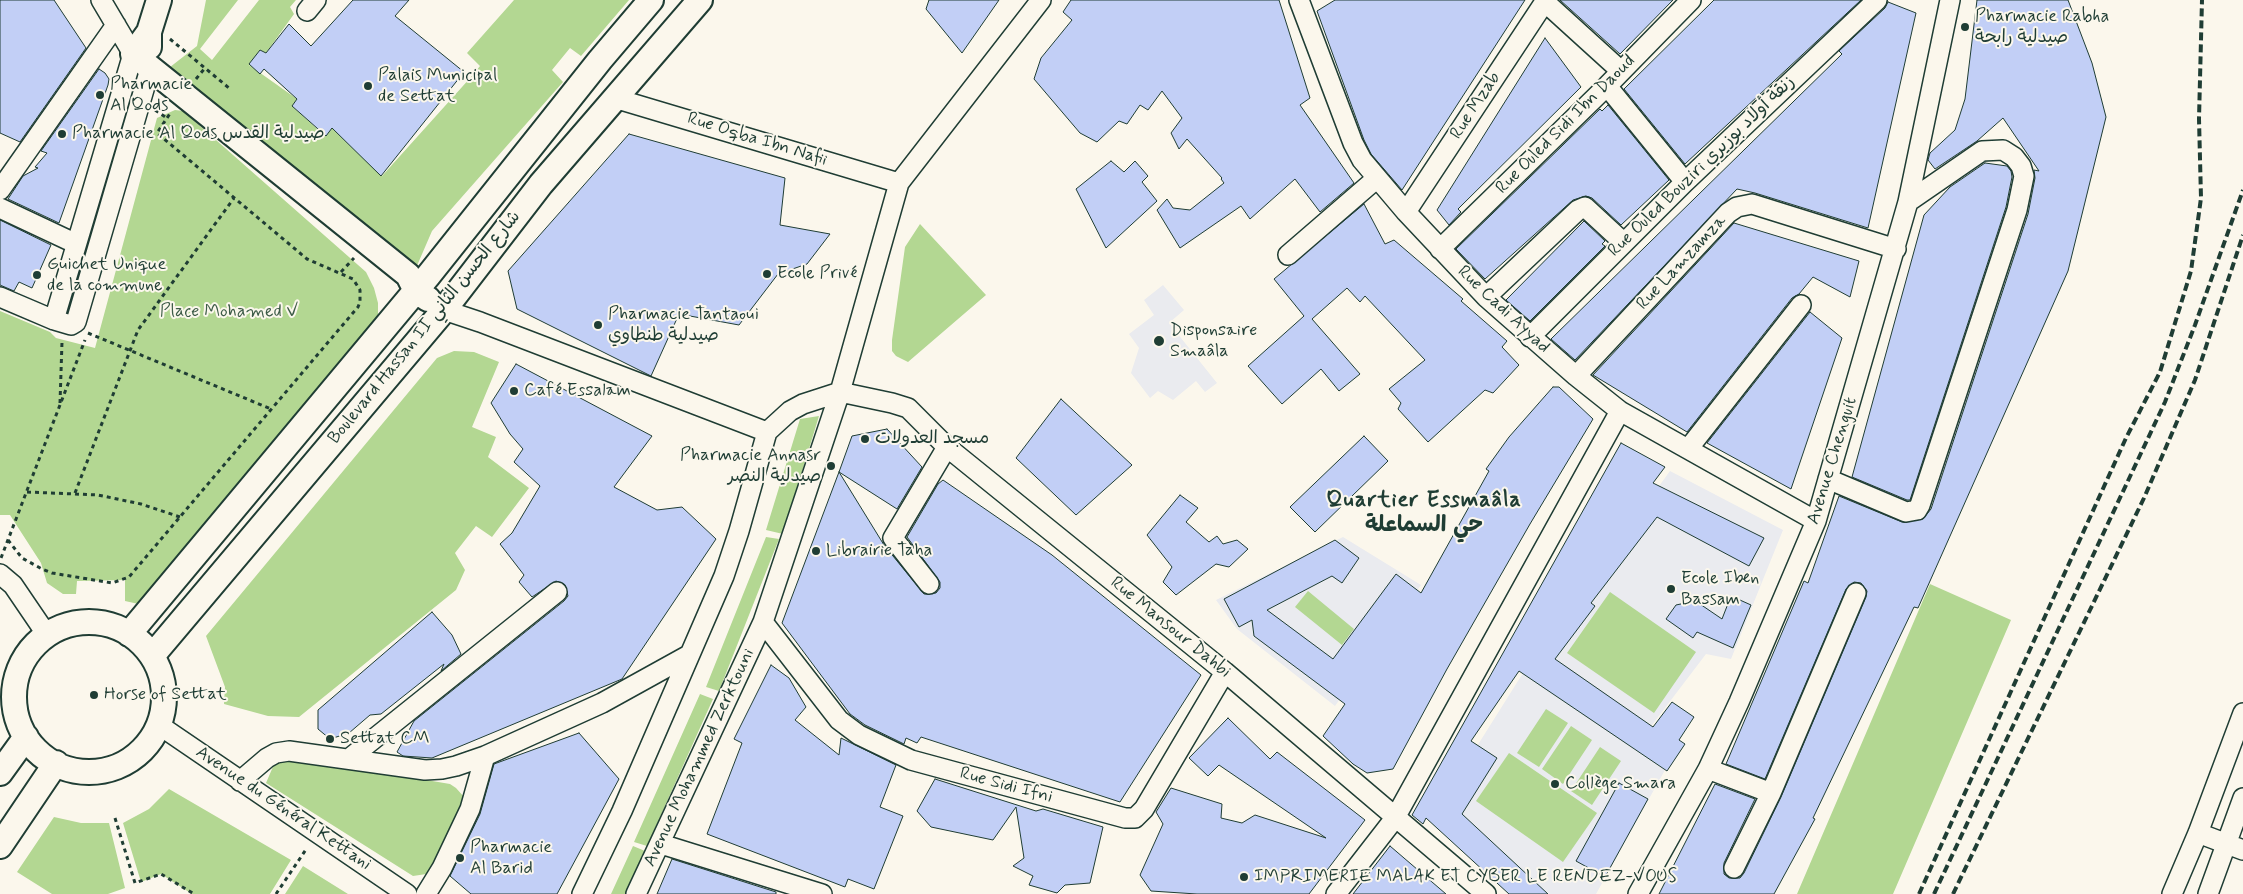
<!DOCTYPE html>
<html>
<head>
<meta charset="utf-8">
<style>
  body { margin:0 }
  canvas { display:block; background:#fbf7ec }
</style>
</head>
<body>
<canvas width="2243" height="894"></canvas>
<script>
const ctx = document.querySelector('canvas').getContext('2d');
ctx.lineJoin = 'round';
function fill(path, color) {
  ctx.fillStyle = color;
  ctx.fill(path, 'evenodd');
}
function poly(rows) {
  const path = new Path2D();
  for (const r of rows) {
    if (r.length === 3) {
      path.moveTo(r[0] + r[2], r[1]);
      path.arc(r[0], r[1], r[2], 0, 2 * Math.PI);
      continue;
    }
    path.moveTo(r[0], r[1]);
    for (let i = 2; i < r.length; i += 2) path.lineTo(r[i], r[i + 1]);
  }
  return path;
}
function stroke(path, color, width, dash) {
  ctx.strokeStyle = color;
  ctx.lineWidth = width;
  ctx.lineCap = dash ? 'butt' : 'round';
  ctx.setLineDash(dash || []);
  ctx.stroke(path);
}
function label(font, color, halo, rows, align = 'center') {
  ctx.font = font + ' Mynerve,"Playpen Sans Arabic",sans-serif';
  ctx.lineWidth = 4;
  ctx.setLineDash([]);
  ctx.textBaseline = 'middle';
  ctx.strokeStyle = halo;
  ctx.fillStyle = color;
  for (const [text, x, y, turn = 0] of rows) {
    ctx.save();
    ctx.translate(x, y);
    ctx.rotate((+turn || 0) * Math.PI / 180);
    ctx.textAlign = isNaN(turn) ? turn : align;
    if (halo) ctx.strokeText(text, 0, 0);
    ctx.fillText(text, 0, 0);
    ctx.restore();
  }
}
fill(poly([
  [1163,285,1184,310,1169,323,1217,383,1205,392,1196,381,1173,400,1158,391,1150,398,1131,373,1139,348,1129,334,1154,315,1144,300],
  [1670,471,1783,530,1731,659,1706,654,1652,725,1641,719,1625,742,1665,770,1596,894,1549,894,1543,889,1539,894,1509,894,1430,821,1523,673],
  [1343,537,1421,585,1335,706,1237,629,1216,600]
]), '#eaebef');
fill(poly([
  [206,0,238,0,200,49,212,60,259,0,296,0,290,7,294,14,266,53,260,50,249,65,297,99,292,106,325,136,332,128,382,176,471,77,480,66,467,53,514,0,629,0,581,56,570,48,552,70,563,82,432,231,416,268,165,71,197,46],
  [175,110,183,111,366,272,374,288,378,303,378,321,143,605,125,601,125,580,77,581,76,594,63,594,47,583,41,563,10,515,0,515,0,311,50,332,56,338,95,348,157,118],
  [920,224,986,295,908,362,896,356,892,351,892,340,905,247],
  [454,351,474,352,499,362,472,427,496,437,488,457,529,488,492,537,476,526,455,553,465,570,456,590,299,717,268,716,224,704,225,687,206,636,437,358],
  [819,416,783,534,766,530,800,419],
  [766,537,779,539,719,691,706,687],
  [1930,584,2011,620,1893,894,1797,894],
  [1308,591,1354,629,1342,645,1295,607],
  [1610,592,1696,652,1654,713,1567,653],
  [700,694,713,699,647,846,634,842],
  [1546,709,1568,723,1539,767,1517,753],
  [1571,726,1592,740,1563,784,1542,769],
  [1600,747,1621,761,1592,805,1571,791],
  [1509,753,1597,813,1563,862,1476,801],
  [278,755,450,784,456,788,465,798,433,873,413,876,266,783],
  [169,789,291,860,270,894,192,894,161,874,141,882,123,823,149,809],
  [54,817,81,823,109,823,125,888,108,894,52,894,17,872],
  [633,846,645,851,625,894,611,894],
  [303,866,348,894,285,894]
]), '#b3d792');
const building = poly([
  [0,0,54,0,86,48,20,142,0,133,0,0],
  [353,0,409,0,395,16,464,72,381,176,332,128,326,136,292,106,297,99,264,69,260,74,249,64,260,50,266,53,289,24,311,46,353,0],
  [929,0,999,0,962,53,926,9,929,0],
  [1071,0,1279,0,1310,98,1300,105,1354,183,1320,212,1295,179,1250,219,1241,206,1180,248,1157,210,1167,199,1173,208,1190,210,1224,183,1221,179,1222,178,1187,139,1179,149,1171,133,1182,118,1162,91,1148,110,1140,105,1127,124,1119,121,1097,142,1080,133,1034,79,1041,58,1072,20,1063,12,1071,0],
  [1335,0,1525,0,1402,190,1371,154,1364,140,1317,11,1335,0],
  [1560,0,1673,0,1620,54,1560,0],
  [1714,0,1861,0,1685,164,1624,89,1714,0],
  [1977,0,2068,0,2092,63,2106,117,2068,271,1918,608,1914,607,1813,818,1815,819,1774,894,1659,894,1715,784,1755,799,1724,863,1724,874,1729,878,1740,878,1744,873,1781,797,1866,597,1867,591,1861,583,1854,582,1846,589,1765,779,1726,764,1804,581,1808,583,1839,496,1902,522,1923,519,1931,509,2028,214,2035,178,2034,170,2039,171,2003,118,1977,141,1935,169,1928,160,1930,153,1955,130,1965,99,1977,0],
  [1888,2,1916,13,1868,228,1755,193,1737,189,1575,360,1551,339,1842,54,1839,51,1885,8,1888,2],
  [1545,38,1581,87,1458,209,1461,212,1449,225,1437,210,1545,38],
  [99,69,105,73,109,79,108,85,59,223,8,199,23,176,38,168,35,167,47,153,41,151,99,69],
  [1608,105,1669,180,1621,225,1592,198,1586,196,1573,200,1485,279,1456,249,1600,109,1602,111,1608,105],
  [629,134,785,178,780,225,830,234,807,264,778,274,739,325,679,314,651,376,517,309,508,271,629,134],
  [1111,161,1124,172,1135,161,1148,176,1142,182,1157,201,1106,248,1076,189,1111,161],
  [1985,163,2007,166,2011,171,2012,177,2006,207,1910,500,1907,500,1852,477,1924,215,1950,187,1985,163],
  [1364,204,1385,244,1394,240,1463,299,1461,301,1507,341,1502,347,1519,365,1493,393,1485,390,1428,442,1398,409,1401,403,1389,389,1425,360,1365,296,1360,302,1347,288,1312,319,1360,374,1339,391,1321,369,1282,404,1248,366,1304,316,1274,279,1364,204],
  [0,220,51,245,32,288,19,282,14,291,0,285,0,220],
  [1584,221,1605,241,1602,244,1605,246,1530,321,1506,300,1584,221],
  [1734,223,1859,261,1850,297,1813,277,1799,294,1792,298,1687,432,1593,375,1734,223],
  [1810,312,1842,338,1791,489,1707,443,1810,312],
  [516,364,652,436,614,487,657,510,682,507,716,539,622,679,432,758,403,756,397,752,414,721,564,601,568,596,565,585,556,581,532,597,519,582,524,575,500,544,512,533,540,486,514,462,523,449,510,434,491,403,516,364],
  [1553,387,1559,387,1593,419,1530,524,1447,669,1393,769,1367,773,1353,764,1323,736,1345,704,1254,636,1252,620,1239,627,1224,599,1335,540,1359,558,1342,583,1332,576,1267,610,1333,659,1396,574,1421,593,1489,471,1486,469,1509,437,1553,387],
  [1061,399,1132,465,1076,515,1016,458,1061,399],
  [887,429,922,467,897,509,839,472,852,436,887,429],
  [1364,436,1388,461,1315,532,1290,507,1364,436],
  [1621,443,1665,467,1653,483,1764,538,1749,566,1657,517,1591,603,1595,606,1555,659,1653,727,1672,702,1694,717,1679,740,1685,744,1667,771,1519,671,1471,741,1497,758,1462,814,1548,894,1509,894,1426,818,1423,824,1412,815,1621,443],
  [839,472,884,545,924,594,936,593,940,588,940,582,907,537,938,484,943,480,1052,555,1201,675,1120,802,921,737,917,743,906,738,904,744,865,725,850,714,782,623,839,472],
  [1180,495,1198,508,1186,522,1209,542,1217,536,1223,544,1237,540,1248,549,1229,567,1216,564,1176,595,1163,582,1172,567,1147,535,1180,495],
  [1731,596,1751,605,1733,648,1697,632,1693,638,1666,619,1676,605,1690,602,1697,602,1722,619,1731,596],
  [432,612,452,635,461,654,441,671,444,664,381,714,370,715,349,733,330,739,318,729,318,710,432,612],
  [771,665,789,678,806,707,795,720,839,755,841,738,896,765,880,807,903,816,874,889,848,879,845,887,707,834,742,743,734,739,771,665],
  [1228,718,1270,759,1277,752,1365,820,1309,894,1197,894,1151,891,1140,875,1163,824,1156,812,1171,788,1222,804,1221,818,1242,823,1255,815,1326,838,1219,765,1208,776,1189,758,1228,718],
  [579,733,619,779,557,894,471,894,450,876,480,814,494,764,579,733],
  [935,779,1036,811,1043,809,1103,827,1090,883,1065,885,1057,893,1029,885,1033,876,1013,866,1024,858,1016,807,993,840,931,827,917,811,935,779],
  [1619,783,1648,799,1605,877,1576,861,1619,783],
  [1390,846,1446,894,1353,894,1390,846],
  [672,859,776,892,776,894,657,894,672,859]
]);
fill(building, '#c2cff6');
stroke(building, '#1f3d34', 1);
const minor = poly([
  [1299,0,1353,143,1362,160,1406,212,1486,297,1576,376,1620,411,1816,521],
  [1545,2,1621,71],
  [307,11,316,0],
  [1607,86,1685,182],
  [614,98,899,183],
  [0,190,116,25],
  [0,208,68,240,77,241],
  [1406,212,1546,0],
  [1440,249,1607,86,1691,0],
  [1288,255,1376,179],
  [0,297,54,320,71,325,76,322,150,69],
  [1486,297,1578,210,1585,207,1624,243],
  [444,310,480,322,767,432,790,411,803,404,840,392],
  [54,320,133,54,101,0],
  [1530,337,1685,182,1877,0],
  [1576,376,1728,213,1737,207,1752,204,1896,249],
  [840,392,892,403,908,408,947,447,1225,672,1486,894],
  [1688,449,1801,305],
  [1828,479,1906,512,1917,510,1920,505,2017,210,2024,176,2021,166,2014,157,2003,150,1982,151,1908,202],
  [0,574,13,585,47,635],
  [929,584,893,538,947,447],
  [763,622,839,720,859,735,911,760,1125,818,1135,818,1144,809,1225,672],
  [159,725,407,894],
  [350,758,557,592],
  [1708,769,1771,793],
  [240,781,267,758,276,753,289,751,425,770,442,769,456,766,485,756,602,703,687,656],
  [2198,833,2243,850],
  [661,844,822,894],
  [1734,868,1771,793,1856,593],
  [426,894,442,868,470,809,485,756],
  [582,894,622,811,724,576,739,531,767,432],
  [636,894,763,622,840,392,899,183,1041,0],
  [1336,894,1395,818,1620,411],
  [1638,894,1708,769,1739,702,1816,521,1908,202,1950,0],
  [2172,894,2198,833,2243,713],
  [2208,894,2243,798]
]);
const major = poly([
  [149,32,133,54,408,275,416,291,428,299],
  [149,47,149,32,159,0],
  [89,697,75],
  [129,634,428,276,600,60,651,0],
  [152,656,444,310,541,184,700,0],
  [0,773,26,737],
  [0,846,56,763]
]);
stroke(minor, '#1f3d34', 22);
stroke(major, '#1f3d34', 28);
stroke(poly([
  [170,39,229,88],
  [196,79,205,68],
  [155,110,167,118],
  [341,272,354,258],
  [88,333,271,409],
  [60,403,62,342],
  [27,492,98,495,141,504,180,517],
  [75,493,138,330,234,198],
  [8,540,22,558,42,569,52,573,112,583,129,577,358,307,360,302,360,290,353,279,307,259,157,133,171,112],
  [1,558,85,340],
  [115,818,135,883,161,874,194,894],
  [276,894,307,848]
]), '#1f3d34', 3, [4, 4]);
stroke(minor, '#fbf7ec', 19);
stroke(major, '#fbf7ec', 24);
stroke(poly([
  [1919,894,2126,438,2160,372,2191,271,2201,198,2199,119,2202,0],
  [1934,894,2165,402,2195,325,2243,190],
  [1953,894,2144,498,2195,380,2243,235]
]), '#1f3d34', 4, [8, 4]);
for (const [x, y, r, color] of [
  [1965,27,5,"#1f3d34"],
  [368,86,5,"#1f3d34"],
  [100,95,5,"#1f3d34"],
  [62,134,5,"#1f3d34"],
  [767,274,5,"#1f3d34"],
  [37,275,5,"#1f3d34"],
  [598,325,5,"#1f3d34"],
  [1159,341,6,"#1f3d34"],
  [514,391,5,"#1f3d34"],
  [865,439,5,"#1f3d34"],
  [831,466,5,"#1f3d34"],
  [816,551,5,"#1f3d34"],
  [1671,589,5,"#1f3d34"],
  [94,695,5,"#1f3d34"],
  [330,739,5,"#1f3d34"],
  [1555,784,5,"#1f3d34"],
  [460,858,5,"#1f3d34"],
  [1244,877,5,"#1f3d34"]
]) {
  const dot = new Path2D();
  dot.arc(x, y, r, 0, 2 * Math.PI);
  ctx.fillStyle = color;
  ctx.fill(dot);
  stroke(dot, '#fbf7ec', 2);
}
label('18px', '#1f3d34', '#fbf7ec', [
  ["Pharmacie Rabha",1975,17],
  ["صيدلية رابحة",1975,38],
  ["Palais Municipal",378,76],
  ["de Settat",378,97],
  ["Pharmacie",110,85],
  ["Al Qods",110,106],
  ["Pharmacie Al Qods صيدلية القدس",72,134],
  ["Guichet Unique",47,265],
  ["de la commune",47,286],
  ["Ecole Privé",777,274],
  ["Pharmacie Tantaoui",608,315],
  ["صيدلية طنطاوي",608,336],
  ["Disponsaire",1170,331],
  ["Smaâla",1170,352],
  ["Café Essalam",524,391],
  ["مسجد العدولات",875,439],
  ["Pharmacie Annasr",821,456,"right"],
  ["صيدلية النصر",821,477,"right"],
  ["Librairie Taha",826,551],
  ["Ecole Iben",1681,579],
  ["Bassam",1681,600],
  ["Horse of Settat",104,695],
  ["Settat CM",340,739],
  ["Collège Smara",1565,784],
  ["Pharmacie",470,848],
  ["Al Barid",470,869],
  ["IMPRIMERIE MALAK ET CYBER LE RENDEZ-VOUS",1254,877]
], 'left');
label('18px', '#1f3d34', '#fbf7ec', [
  ["Rue Mzab",1476,106,-57],
  ["Rue Ouled Sidi Ibn Daoud",1566,125,-45],
  ["Rue Oqba Ibn Nafii",757,140,17],
  ["Rue Ouled Bouziri زنقة أولاد بوزيري",1702,167,-44],
  ["Rue Lamzamza",1682,263,-47],
  ["Rue Cadi Ayyad",1503,310,43],
  ["Boulevard Hassan II شارع الحسن الثاني",425,328,-51],
  ["Avenue Chenguit",1833,461,-73],
  ["Rue Mansour Dahbi",1170,628,39],
  ["Avenue Mohammed Zerktouni",700,758,-65],
  ["Rue Sidi Ifni",1006,786,15],
  ["Avenue du Général Kettani",283,809,34]
]);
label('18px', '#3d5c47', '#fbf7ec', [
  ["Place Mohamed V",229,312]
]);
ctx.letterSpacing = '1px';
label('bold 22px', '#1f3d34', '#fbf7ec', [
  ["Quartier Essmaâla",1424,501],
  ["حي السماعلة",1424,526]
]);
ctx.letterSpacing = '0px';
</script>
</body>
</html>
